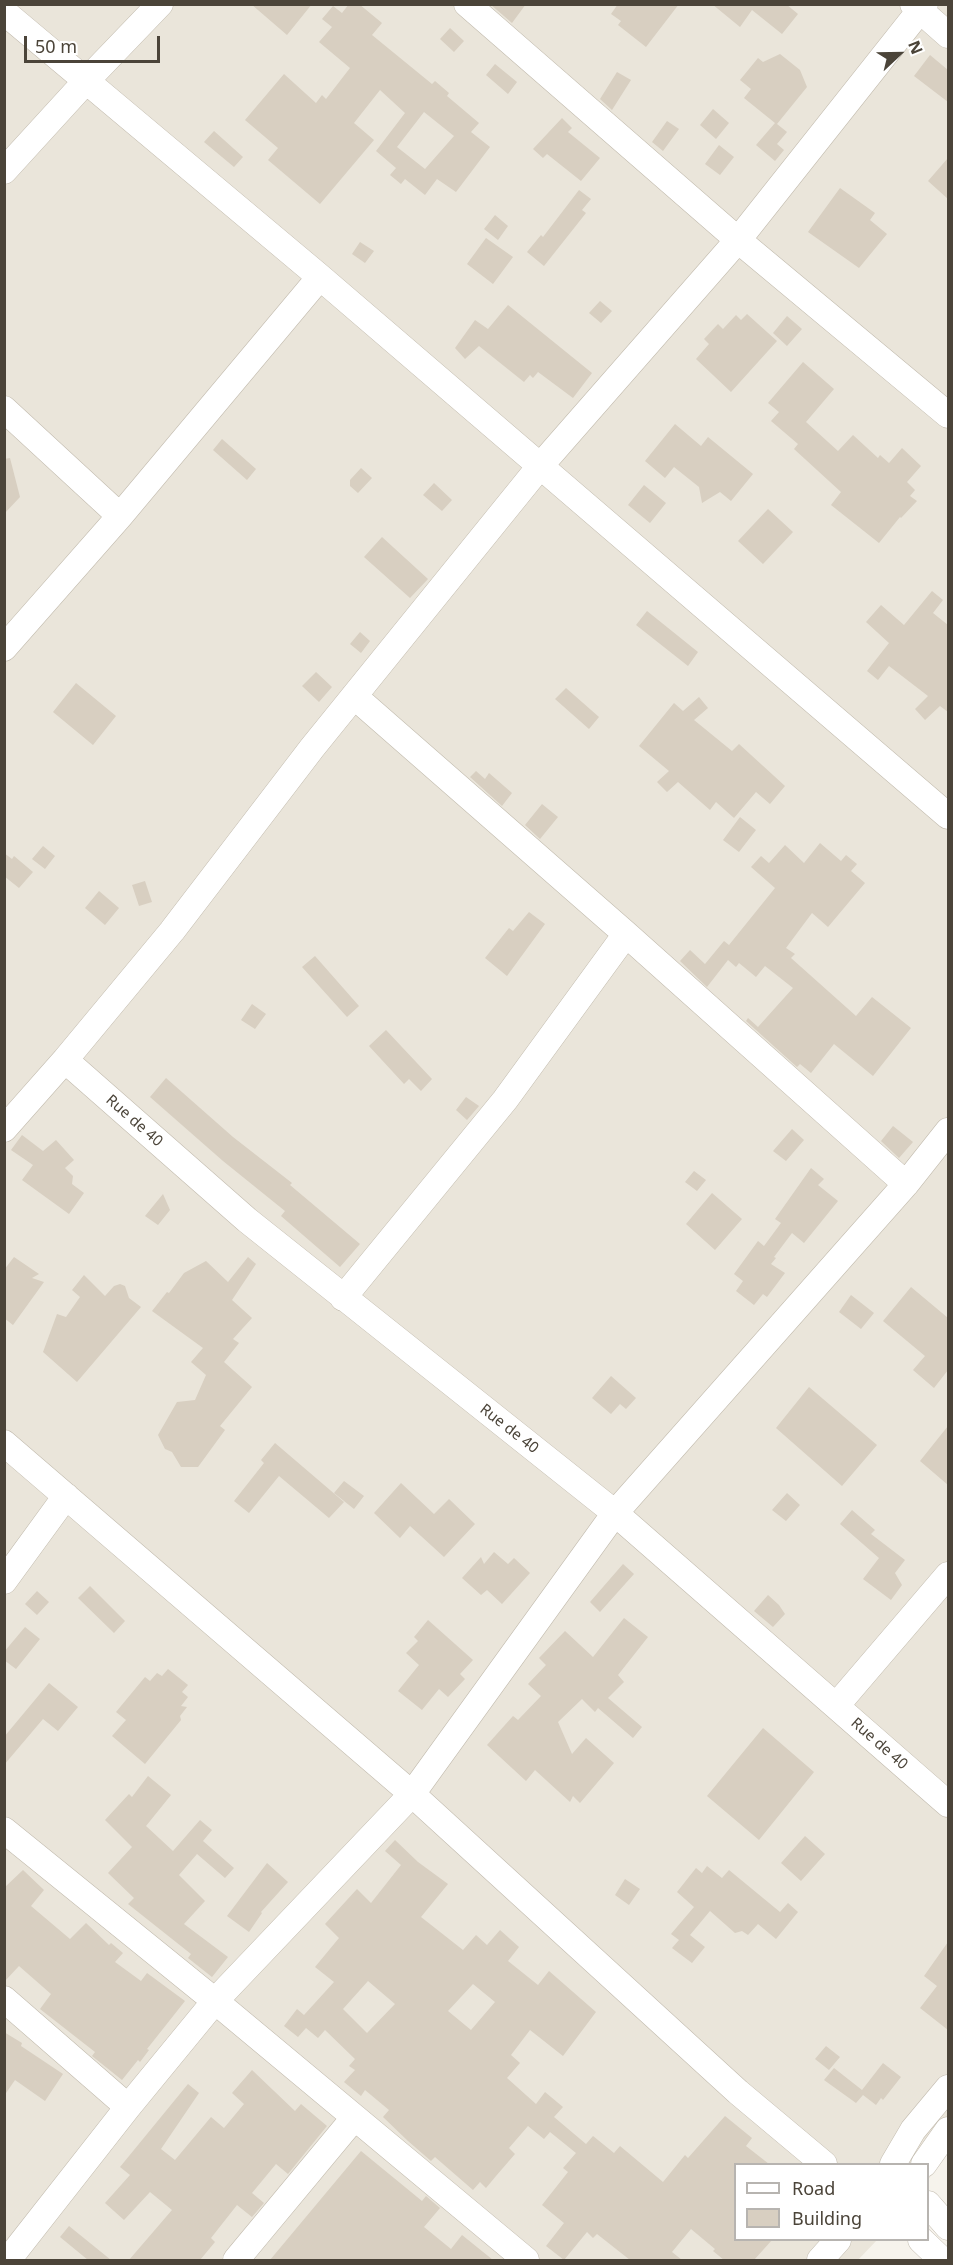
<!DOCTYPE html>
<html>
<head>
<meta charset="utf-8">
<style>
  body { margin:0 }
  #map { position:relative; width:953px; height:2265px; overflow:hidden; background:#f6f3ec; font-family:"Noto Sans",sans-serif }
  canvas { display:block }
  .frame { position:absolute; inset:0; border:6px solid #4b4439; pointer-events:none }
  .legend { position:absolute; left:734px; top:2163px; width:195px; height:78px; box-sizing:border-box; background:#fff; border:2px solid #b7b4b0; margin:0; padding:8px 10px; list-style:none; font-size:18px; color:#4b4439 }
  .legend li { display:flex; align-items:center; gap:12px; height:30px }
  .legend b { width:30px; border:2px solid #b7b4b0 }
  .north { position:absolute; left:869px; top:24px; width:60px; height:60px; -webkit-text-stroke:4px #fff; paint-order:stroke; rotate:68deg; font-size:16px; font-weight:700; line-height:24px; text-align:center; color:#4b4439 }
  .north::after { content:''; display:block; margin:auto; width:21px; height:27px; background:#4b4439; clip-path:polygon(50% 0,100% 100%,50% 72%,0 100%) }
  .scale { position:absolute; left:24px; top:36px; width:136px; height:27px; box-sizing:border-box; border:3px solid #4b4439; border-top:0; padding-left:8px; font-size:18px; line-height:21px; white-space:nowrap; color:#4b4439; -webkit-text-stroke:4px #fff; paint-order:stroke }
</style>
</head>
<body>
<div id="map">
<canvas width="953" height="2265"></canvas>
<div class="frame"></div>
<ul class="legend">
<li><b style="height:8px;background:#fff"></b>Road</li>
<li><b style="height:16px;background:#d8cfc1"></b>Building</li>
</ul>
<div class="north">N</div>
<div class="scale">50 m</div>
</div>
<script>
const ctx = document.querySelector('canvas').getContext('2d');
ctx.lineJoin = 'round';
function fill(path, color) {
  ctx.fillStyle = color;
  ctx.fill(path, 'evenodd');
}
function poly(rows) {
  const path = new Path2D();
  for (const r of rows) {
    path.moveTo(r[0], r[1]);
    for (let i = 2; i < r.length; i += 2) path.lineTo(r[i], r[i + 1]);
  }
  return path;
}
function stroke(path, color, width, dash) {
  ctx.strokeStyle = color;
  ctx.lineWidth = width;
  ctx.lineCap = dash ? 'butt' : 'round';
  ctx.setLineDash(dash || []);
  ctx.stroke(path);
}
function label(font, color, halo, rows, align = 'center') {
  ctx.font = font + ' "Noto Sans",sans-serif';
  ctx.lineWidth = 4.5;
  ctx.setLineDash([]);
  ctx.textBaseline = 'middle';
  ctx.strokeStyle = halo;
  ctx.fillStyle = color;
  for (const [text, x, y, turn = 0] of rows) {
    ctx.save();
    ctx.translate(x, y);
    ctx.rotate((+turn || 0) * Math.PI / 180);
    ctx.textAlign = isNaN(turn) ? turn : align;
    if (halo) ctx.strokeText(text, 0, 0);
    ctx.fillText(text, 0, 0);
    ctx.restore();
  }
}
fill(poly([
  [5,5,948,5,948,2152,928,2180,928,2164,736,2164,736,2240,877,2240,858,2260,5,2260]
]), '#eae5da');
fill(poly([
  [251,4,312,4,287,35],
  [349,4,359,4,382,23,372,35,432,84,435,81,449,93,447,96,479,123,471,132,490,147,456,192,437,179,425,195,405,179,401,184,390,175,396,168,376,151,405,113,380,90,354,123,374,140,320,204,268,160,278,148,245,120,284,74,316,103,322,95,326,99,350,68,319,42,332,27,322,19,333,6,342,13],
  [424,112,454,136,425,169,397,147],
  [490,4,526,4,512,23],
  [618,4,679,4,646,47,618,25,621,21,611,14],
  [712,4,786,4,798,14,782,34,752,10,740,27],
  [450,28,464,41,454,52,440,39],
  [780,54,800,70,807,87,777,124,787,132,777,144,784,150,775,161,756,145,775,123,744,98,751,89,740,80,758,58,763,62],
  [930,55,948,70,948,102,914,76],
  [495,64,517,82,508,94,486,75],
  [617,72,631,80,612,110,600,99],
  [713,109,729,123,716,139,700,125],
  [562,118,572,128,568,132,600,158,581,181,547,154,543,158,533,149],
  [667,121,679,129,663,151,652,142],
  [214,131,243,157,234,167,204,142],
  [719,145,734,157,720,175,705,164],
  [948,158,948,199,928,181],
  [840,188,875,213,870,220,887,234,859,268,808,232],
  [579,190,591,199,582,210,586,213,544,266,527,252,541,235,543,237],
  [495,215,508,226,498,240,484,229],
  [486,238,513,257,493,284,467,264],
  [360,242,374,251,365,263,352,254],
  [600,301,612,311,601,323,589,313],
  [508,305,592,373,573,398,538,372,533,378,530,375,524,382,479,346,465,359,455,348,475,320,488,329],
  [747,314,777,341,731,392,696,359,709,344,704,339,718,324,723,329,736,315,741,320],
  [787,316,802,329,787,346,773,333],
  [803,362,834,389,806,422,838,451,853,435,878,458,880,455,889,463,902,448,921,466,907,482,915,490,910,496,917,501,901,518,900,517,879,543,831,505,841,492,794,449,798,444,771,421,779,412,768,403],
  [675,424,701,446,708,437,753,474,731,501,720,492,702,503,699,487,674,467,665,478,645,461],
  [222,439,256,469,247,480,213,450],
  [10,458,20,497,4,514,4,459],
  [361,468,372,478,358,493,350,486,350,480],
  [434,483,452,500,442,511,423,495],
  [644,485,666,503,650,523,628,505],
  [768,509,793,532,763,564,738,541],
  [382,537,428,579,410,598,364,557],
  [932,591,943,600,933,613,948,625,948,712,940,706,925,720,915,709,928,696,889,666,878,680,867,671,889,643,866,622,881,605,904,625],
  [647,611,698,652,688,666,636,625],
  [360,632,370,641,361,653,350,644],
  [316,672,332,687,319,702,302,686],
  [76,683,116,716,93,745,53,712],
  [566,688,599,717,589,729,555,699],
  [699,697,708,708,694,720,732,751,739,744,785,786,770,804,756,792,734,818,716,802,710,810,678,782,667,792,657,782,669,771,639,746,674,703,683,711],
  [476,771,485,779,489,773,512,793,502,806,470,777],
  [542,804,558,817,540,839,525,825],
  [740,817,756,830,739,852,723,840],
  [820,843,841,861,846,855,857,864,851,871,865,883,828,927,812,913,786,948,795,954,791,958,856,1016,872,997,911,1028,873,1076,834,1044,811,1073,800,1064,797,1067,746,1021,748,1018,758,1027,793,988,765,966,756,977,739,963,736,967,728,960,707,987,680,961,690,950,705,964,724,941,729,945,775,888,751,867,761,856,769,863,785,845,804,863],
  [43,846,55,856,45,869,32,859],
  [4,853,12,859,14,856,33,872,19,888,4,876],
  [145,881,152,902,139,906,132,885],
  [99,891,119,908,105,925,85,908],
  [529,912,545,924,507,976,485,958,509,928,513,931],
  [315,956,359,1006,347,1017,302,967],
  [252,1004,266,1014,255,1029,241,1020],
  [386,1030,432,1079,421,1091,409,1079,404,1084,369,1046],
  [166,1078,233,1137,292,1183,290,1185,360,1244,340,1267,281,1216,285,1211,223,1161,150,1097],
  [466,1097,479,1106,467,1120,456,1110],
  [893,1126,913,1142,899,1158,881,1141],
  [792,1129,804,1140,786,1161,773,1151],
  [22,1135,43,1151,56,1140,74,1160,65,1168,73,1176,72,1184,84,1193,69,1214,22,1180,33,1165,11,1150],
  [811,1168,824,1179,818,1185,838,1201,804,1243,792,1233,774,1257,776,1258,771,1264,785,1273,767,1297,763,1294,754,1305,736,1291,743,1281,734,1274,758,1241,764,1246,781,1223,775,1219],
  [694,1171,706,1180,697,1191,685,1182],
  [712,1193,742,1219,715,1250,686,1224],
  [163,1194,170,1210,158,1225,145,1216],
  [14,1257,39,1274,32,1278,44,1282,13,1325,4,1318,4,1270],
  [248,1257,256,1264,232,1300,252,1318,233,1339,239,1343,224,1362,252,1387,220,1426,225,1430,198,1467,181,1467,172,1452,165,1449,158,1435,177,1402,195,1400,206,1375,191,1362,203,1348,152,1311,167,1292,169,1293,184,1273,206,1261,228,1282],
  [84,1275,105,1296,114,1286,120,1284,125,1286,129,1298,141,1307,77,1382,43,1352,57,1314,66,1317,80,1297,72,1290],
  [911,1287,948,1318,948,1370,934,1388,913,1370,925,1356,883,1321],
  [851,1295,874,1313,861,1329,839,1312],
  [611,1376,636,1398,626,1409,620,1404,611,1414,592,1398],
  [809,1387,877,1445,842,1486,776,1428],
  [948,1426,948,1485,920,1461],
  [275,1443,344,1502,329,1518,279,1476,249,1513,234,1501,264,1463,261,1460],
  [344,1481,364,1496,354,1509,334,1493],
  [401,1483,434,1514,449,1499,475,1524,444,1557,410,1526,400,1538,374,1513],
  [787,1493,800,1505,786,1521,772,1510],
  [852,1510,875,1530,871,1534,905,1560,895,1573,902,1585,891,1600,863,1579,879,1558,840,1524],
  [494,1552,508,1564,514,1558,530,1573,502,1604,487,1590,481,1595,462,1578,481,1557,484,1564],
  [623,1564,634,1574,600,1612,590,1602],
  [90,1586,125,1621,114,1633,78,1598],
  [37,1591,49,1602,37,1615,25,1604],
  [768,1595,779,1605,785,1614,773,1627,754,1611],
  [624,1618,648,1637,618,1675,624,1682,608,1698,642,1727,633,1738,598,1708,595,1712,582,1699,558,1722,572,1754,586,1738,614,1763,580,1803,573,1796,570,1802,535,1770,526,1781,487,1745,513,1716,518,1720,541,1696,528,1684,546,1665,539,1658,565,1631,593,1657],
  [428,1620,473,1660,460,1674,465,1679,448,1697,439,1689,422,1710,398,1691,419,1665,406,1653,418,1641,414,1637],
  [25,1627,40,1639,16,1669,4,1660,4,1652],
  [168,1669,188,1685,182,1692,188,1697,181,1706,187,1707,180,1716,181,1720,145,1764,112,1736,126,1720,116,1712,145,1677,150,1681,157,1673,162,1676],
  [49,1683,78,1707,58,1731,43,1719,4,1765,4,1737],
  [763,1728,814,1772,759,1840,707,1796],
  [148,1776,171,1795,146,1826,173,1851,200,1820,212,1830,203,1841,234,1868,225,1878,197,1854,179,1875,205,1901,184,1924,228,1957,212,1977,188,1958,191,1954,128,1904,134,1898,108,1873,132,1847,105,1820,129,1794,132,1797],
  [805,1836,825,1854,801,1881,781,1863],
  [395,1840,418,1862,448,1884,421,1917,463,1950,476,1935,487,1945,500,1930,519,1947,508,1961,538,1985,549,1971,596,2012,563,2056,530,2030,511,2055,520,2063,507,2078,536,2104,545,2092,563,2107,554,2117,586,2144,593,2136,614,2153,620,2146,663,2182,685,2155,688,2158,725,2116,752,2138,746,2146,769,2164,735,2164,735,2240,772,2240,754,2260,724,2260,713,2251,715,2249,691,2229,672,2252,682,2260,630,2260,597,2234,593,2238,587,2232,564,2260,546,2246,564,2223,542,2205,568,2172,563,2168,576,2153,550,2132,544,2139,528,2126,509,2148,515,2154,496,2176,486,2188,480,2182,473,2190,435,2157,431,2161,408,2141,383,2117,389,2110,365,2090,361,2096,344,2082,355,2070,349,2066,355,2059,325,2030,318,2038,306,2028,298,2037,284,2026,297,2009,304,2015,334,1982,315,1967,339,1938,325,1924,357,1889,371,1903,401,1865,385,1851],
  [368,1981,395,2004,367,2033,343,2009],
  [473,1984,495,2002,471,2030,448,2011],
  [267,1863,288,1882,261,1912,262,1913,249,1932,227,1916],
  [707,1866,722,1878,729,1870,780,1912,788,1903,798,1912,776,1939,758,1924,748,1935,742,1931,735,1933,710,1911,690,1935,705,1947,692,1963,672,1948,679,1940,671,1934,694,1907,677,1892,696,1868,702,1873],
  [23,1870,44,1890,31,1906,70,1939,86,1923,109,1945,111,1943,123,1953,115,1962,141,1981,147,1973,185,2001,147,2049,149,2050,140,2062,138,2060,122,2080,92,2056,95,2052,40,2009,51,1994,19,1966,4,1982,4,1888],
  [625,1879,640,1889,629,1905,615,1895],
  [948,1942,948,2030,920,2008,937,1986,924,1976],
  [4,2032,22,2043,21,2046,63,2074,45,2101,15,2080,4,2096],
  [826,2046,840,2057,829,2070,815,2059],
  [883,2063,901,2077,883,2100,881,2098,876,2105,863,2095,856,2103,824,2080,834,2068,862,2090],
  [252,2070,295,2111,301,2104,327,2126,288,2174,276,2164,252,2193,264,2203,252,2217,237,2205,211,2238,215,2242,200,2260,129,2260,172,2210,150,2192,124,2220,105,2203,130,2175,120,2167,188,2084,199,2093,161,2149,175,2160,211,2117,224,2128,244,2104,232,2093],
  [361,2151,422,2201,426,2196,440,2208,424,2227,451,2249,462,2235,493,2260,270,2260],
  [69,2226,111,2260,88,2260,60,2237]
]), '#d8cfc1');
const minor = poly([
  [467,4,738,240,948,415],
  [913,4,948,35],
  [4,12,320,277,948,816],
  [4,171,87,80,160,4],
  [4,409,120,516],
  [4,648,120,516,320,277],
  [354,696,626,934,906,1184],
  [65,1060,247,1220,615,1513,948,1804],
  [4,1129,65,1060,172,931,312,748,541,465,738,240,925,4],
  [343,1298,505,1100,626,934],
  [4,1443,412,1794,738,2092,824,2164],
  [4,1581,66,1496],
  [836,1706,948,1575],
  [4,1830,215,2001,526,2260],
  [4,1999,128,2107,215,2001,412,1794,615,1513,906,1184,948,1131],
  [893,2164,913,2130,948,2088],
  [924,2164,948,2130],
  [928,2204,948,2227],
  [921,2240,942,2260],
  [8,2260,128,2107],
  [236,2260,354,2118],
  [820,2260,838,2240]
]);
stroke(minor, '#c2bbae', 27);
stroke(minor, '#fff', 26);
label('15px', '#4b4439', '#fff', [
  ["Rue de 40",134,1121,41],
  ["Rue de 40",509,1429,38],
  ["Rue de 40",879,1744,41]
]);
</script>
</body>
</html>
